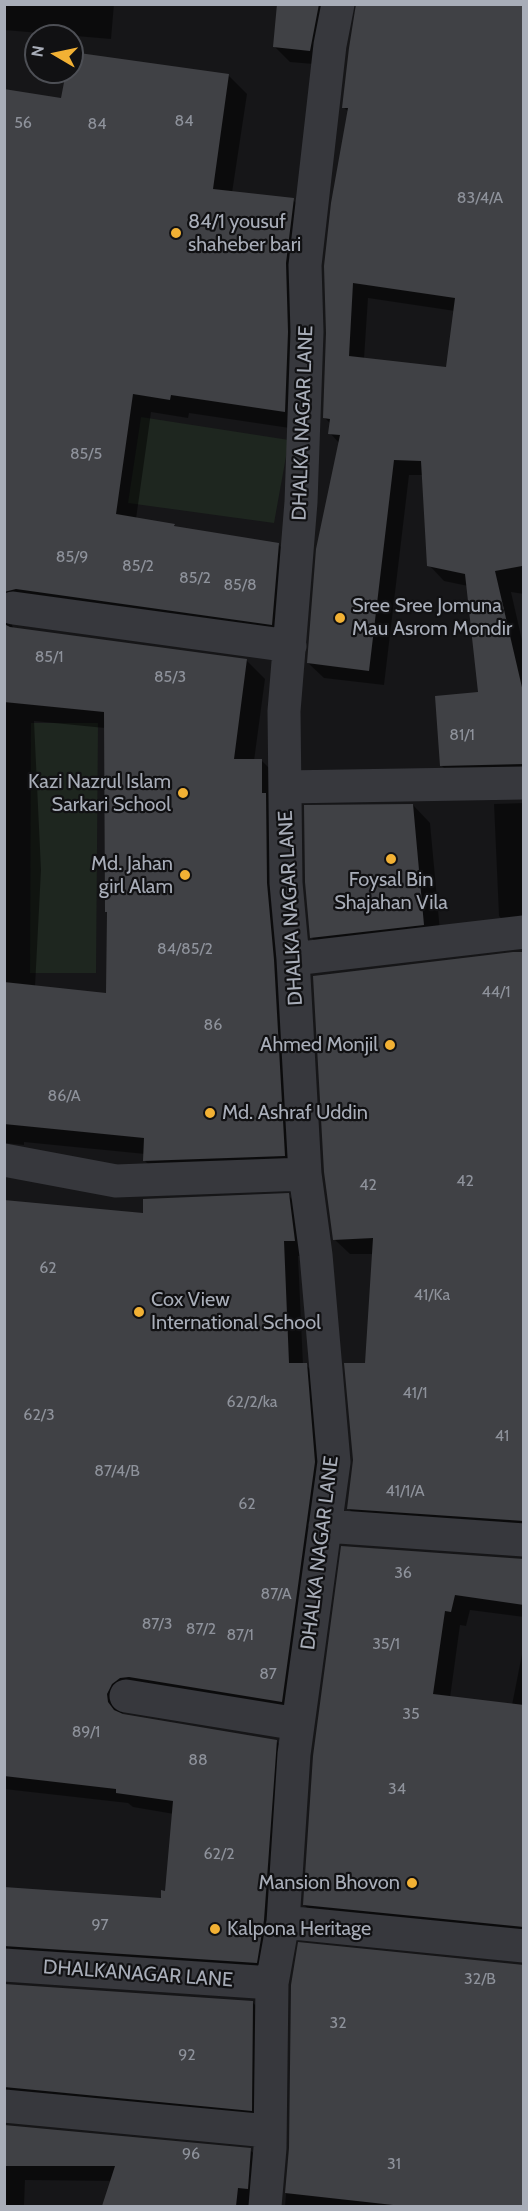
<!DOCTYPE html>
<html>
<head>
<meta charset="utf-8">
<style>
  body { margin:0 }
  #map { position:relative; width:528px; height:2211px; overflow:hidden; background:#161618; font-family:Cabin,sans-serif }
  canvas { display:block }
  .frame { position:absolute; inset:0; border:6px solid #a8adb8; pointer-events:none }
  .north { position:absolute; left:24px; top:24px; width:60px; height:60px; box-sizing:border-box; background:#111113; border:2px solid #4d4f55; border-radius:50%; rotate:279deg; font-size:16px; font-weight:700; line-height:24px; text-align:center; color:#a8adb8 }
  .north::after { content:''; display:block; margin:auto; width:21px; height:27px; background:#f2b134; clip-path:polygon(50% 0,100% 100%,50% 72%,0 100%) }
</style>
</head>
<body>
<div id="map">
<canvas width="528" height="2211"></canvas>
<div class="frame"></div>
<div class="north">N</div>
</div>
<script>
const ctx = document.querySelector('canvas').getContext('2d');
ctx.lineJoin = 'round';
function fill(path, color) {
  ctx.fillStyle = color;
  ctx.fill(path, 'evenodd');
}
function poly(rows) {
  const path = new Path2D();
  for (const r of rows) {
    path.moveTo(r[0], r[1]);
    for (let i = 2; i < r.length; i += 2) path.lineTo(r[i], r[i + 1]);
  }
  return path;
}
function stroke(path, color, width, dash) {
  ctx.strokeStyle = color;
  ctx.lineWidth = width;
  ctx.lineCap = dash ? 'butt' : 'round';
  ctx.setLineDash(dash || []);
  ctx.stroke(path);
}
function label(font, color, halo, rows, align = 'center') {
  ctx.font = font + ' Cabin,sans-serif';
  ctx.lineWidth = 4.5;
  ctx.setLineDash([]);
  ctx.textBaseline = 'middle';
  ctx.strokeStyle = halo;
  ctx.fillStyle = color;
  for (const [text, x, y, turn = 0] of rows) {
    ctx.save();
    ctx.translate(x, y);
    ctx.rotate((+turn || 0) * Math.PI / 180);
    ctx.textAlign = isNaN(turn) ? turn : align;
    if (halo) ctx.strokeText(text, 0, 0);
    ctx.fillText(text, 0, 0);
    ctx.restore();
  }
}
fill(poly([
  [141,417,289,440,274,523,128,503],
  [31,723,98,723,96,973,30,973]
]), '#1e261f');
fill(poly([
  [4,4,114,4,111,39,4,30],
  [278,4,343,4,325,65,290,62,275,47],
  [524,4,524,594,511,592,524,649,524,779,456,780,441,765,479,693,468,586,444,581,429,565,423,475,409,475,384,685,324,678,308,663,340,444,330,433,331,424,324,417,349,112,343,107],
  [368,298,455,311,447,369,364,359],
  [72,54,228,75,247,94,232,193,293,200,311,218,303,430,189,413,188,418,151,412,136,519,174,525,177,528,278,544,297,563,290,642,17,614,12,625,13,628,246,660,265,679,254,761,261,760,280,779,303,1174,163,1179,145,1161,145,1154,24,1142,24,1145,4,1143,4,91,63,99,68,72,72,72],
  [34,721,105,728,108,995,35,987,41,870],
  [524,803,524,930,514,931,499,916,494,804],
  [413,805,430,823,441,942,329,955,311,937],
  [524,952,524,1535,363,1523,348,1508,366,1365,374,1254,350,1254,334,1239],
  [288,1195,303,1210,310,1256,298,1256,303,1365,306,1365,321,1380,330,1478,297,1717,122,1710,123,1716,276,1741,292,1756,271,1978,4,1969,4,1888,162,1899,167,1892,174,1814,133,1807,128,1803,4,1789,4,1202,144,1215],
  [343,1548,524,1560,524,1617,470,1610,466,1626,460,1625,450,1698,512,1705,524,1644,524,1940,320,1920,304,1905],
  [524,1966,524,2206,285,2206,290,2148],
  [4,1985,252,2002,268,2017,266,2125,4,2110],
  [4,2126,250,2150,266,2165,262,2206,103,2206,112,2181,25,2180,24,2206,4,2206]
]), '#0007');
fill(poly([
  [277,4,319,4,310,51,273,47],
  [356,4,524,4,524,551,522,566,495,571,524,696,524,764,440,766,435,696,478,692,465,574,427,566,421,461,394,460,369,671,307,663,316,549,340,435,328,434,330,419,323,418,326,333,324,266,331,203,348,108,342,108,349,48],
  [353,283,455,298,446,367,349,356],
  [72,52,229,74,213,189,294,198,286,263,288,332,285,412,171,395,170,400,133,394,116,514,175,524,174,526,279,543,272,625,16,589,4,592,4,89,61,98,66,72,72,72],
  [4,624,10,627,247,659,234,759,262,759,262,793,266,793,267,883,274,960,285,1156,143,1161,144,1138,4,1124,4,982,106,993,107,912,105,912,104,712,4,702],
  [413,804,424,925,310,938,305,882,304,805],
  [513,952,524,952,524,1521,347,1509,353,1460,344,1363,365,1363,373,1238,333,1240,324,1172,313,976],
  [289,1193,295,1241,284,1241,289,1363,307,1363,315,1462,282,1702,129,1677,120,1678,112,1684,107,1694,108,1702,114,1710,123,1714,277,1740,264,1920,257,1963,4,1946,4,1887,161,1898,161,1890,165,1891,173,1801,116,1793,116,1789,4,1776,4,1200,143,1213,143,1199],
  [341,1546,524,1559,524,1605,455,1595,451,1612,445,1611,433,1694,524,1705,524,1927,303,1905,313,1756],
  [298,1942,524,1965,524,2206,402,2206,285,2193,289,2148,291,1985],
  [4,1984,253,2001,252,2111,4,2087],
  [4,2125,251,2148,248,2189,238,2188,236,2206,102,2206,115,2166,4,2166]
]), '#404145');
stroke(poly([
  [13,608,290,646],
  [285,787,524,783],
  [293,959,524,932],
  [4,1160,116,1181,305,1174],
  [325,1526,524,1540],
  [126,1696,298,1724],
  [283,1922,524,1946],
  [4,1965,272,1983],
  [4,2106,268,2131],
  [265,2206,270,2148,272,1983,283,1922,294,1754,334,1462,316,1255,305,1174,293,959,286,883,284,711,301,502,307,332,305,265,330,45,338,4]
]), '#37383d', 33);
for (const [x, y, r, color] of [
  [176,233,6,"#f2b134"],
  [340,618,6,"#f2b134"],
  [183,793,6,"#f2b134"],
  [391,859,6,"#f2b134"],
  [185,875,6,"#f2b134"],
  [390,1045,6,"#f2b134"],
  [210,1113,6,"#f2b134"],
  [139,1312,6,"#f2b134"],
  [412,1883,6,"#f2b134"],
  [215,1929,6,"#f2b134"]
]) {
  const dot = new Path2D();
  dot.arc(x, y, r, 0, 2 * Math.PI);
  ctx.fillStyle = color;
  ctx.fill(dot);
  stroke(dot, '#111113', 2);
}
label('16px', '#8e929b', null, [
  ["84",184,121],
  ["56",23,123],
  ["84",97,124],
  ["83/4/A",480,198],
  ["85/5",86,454],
  ["85/9",72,557],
  ["85/2",138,566],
  ["85/2",195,578],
  ["85/8",240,585],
  ["85/1",49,657],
  ["85/3",170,677],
  ["81/1",462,735],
  ["84/85/2",185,949],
  ["44/1",496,992],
  ["86",213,1025],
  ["86/A",64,1096],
  ["42",465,1181],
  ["42",368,1185],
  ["62",48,1268],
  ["41/Ka",432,1295],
  ["41/1",415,1393],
  ["62/2/ka",252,1402],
  ["62/3",39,1415],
  ["41",502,1436],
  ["87/4/B",117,1471],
  ["41/1/A",405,1491],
  ["62",247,1504],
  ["36",403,1573],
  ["87/A",276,1594],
  ["87/3",157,1624],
  ["87/2",201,1629],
  ["87/1",240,1635],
  ["35/1",386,1644],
  ["87",268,1674],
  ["35",411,1714],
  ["89/1",86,1732],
  ["88",198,1760],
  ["34",397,1789],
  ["62/2",219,1854],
  ["97",100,1925],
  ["32/B",480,1979],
  ["32",338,2023],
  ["92",187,2055],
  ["96",191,2154],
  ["31",394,2164]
]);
label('20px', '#a8adb8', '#111113', [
  ["84/1 yousuf",188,222],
  ["shaheber bari",188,245],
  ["Sree Sree Jomuna",352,606],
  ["Mau Asrom Mondir",352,629],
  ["Kazi Nazrul Islam",171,782,"right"],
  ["Sarkari School",171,805,"right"],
  ["Md. Jahan",173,864,"right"],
  ["girl Alam",173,887,"right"],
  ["Foysal Bin",391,880,"center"],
  ["Shajahan Vila",391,903,"center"],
  ["Ahmed Monjil",378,1045,"right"],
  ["Md. Ashraf Uddin",222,1113],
  ["Cox View",151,1300],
  ["International School",151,1323],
  ["Mansion Bhovon",400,1883,"right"],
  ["Kalpona Heritage",227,1929]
], 'left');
label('20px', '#a8adb8', '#111113', [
  ["DHALKA NAGAR LANE",303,423,-88],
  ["DHALKA NAGAR LANE",291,908,-93],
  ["DHALKA NAGAR LANE",320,1553,-83],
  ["DHALKANAGAR LANE",138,1974,4]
]);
</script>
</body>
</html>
